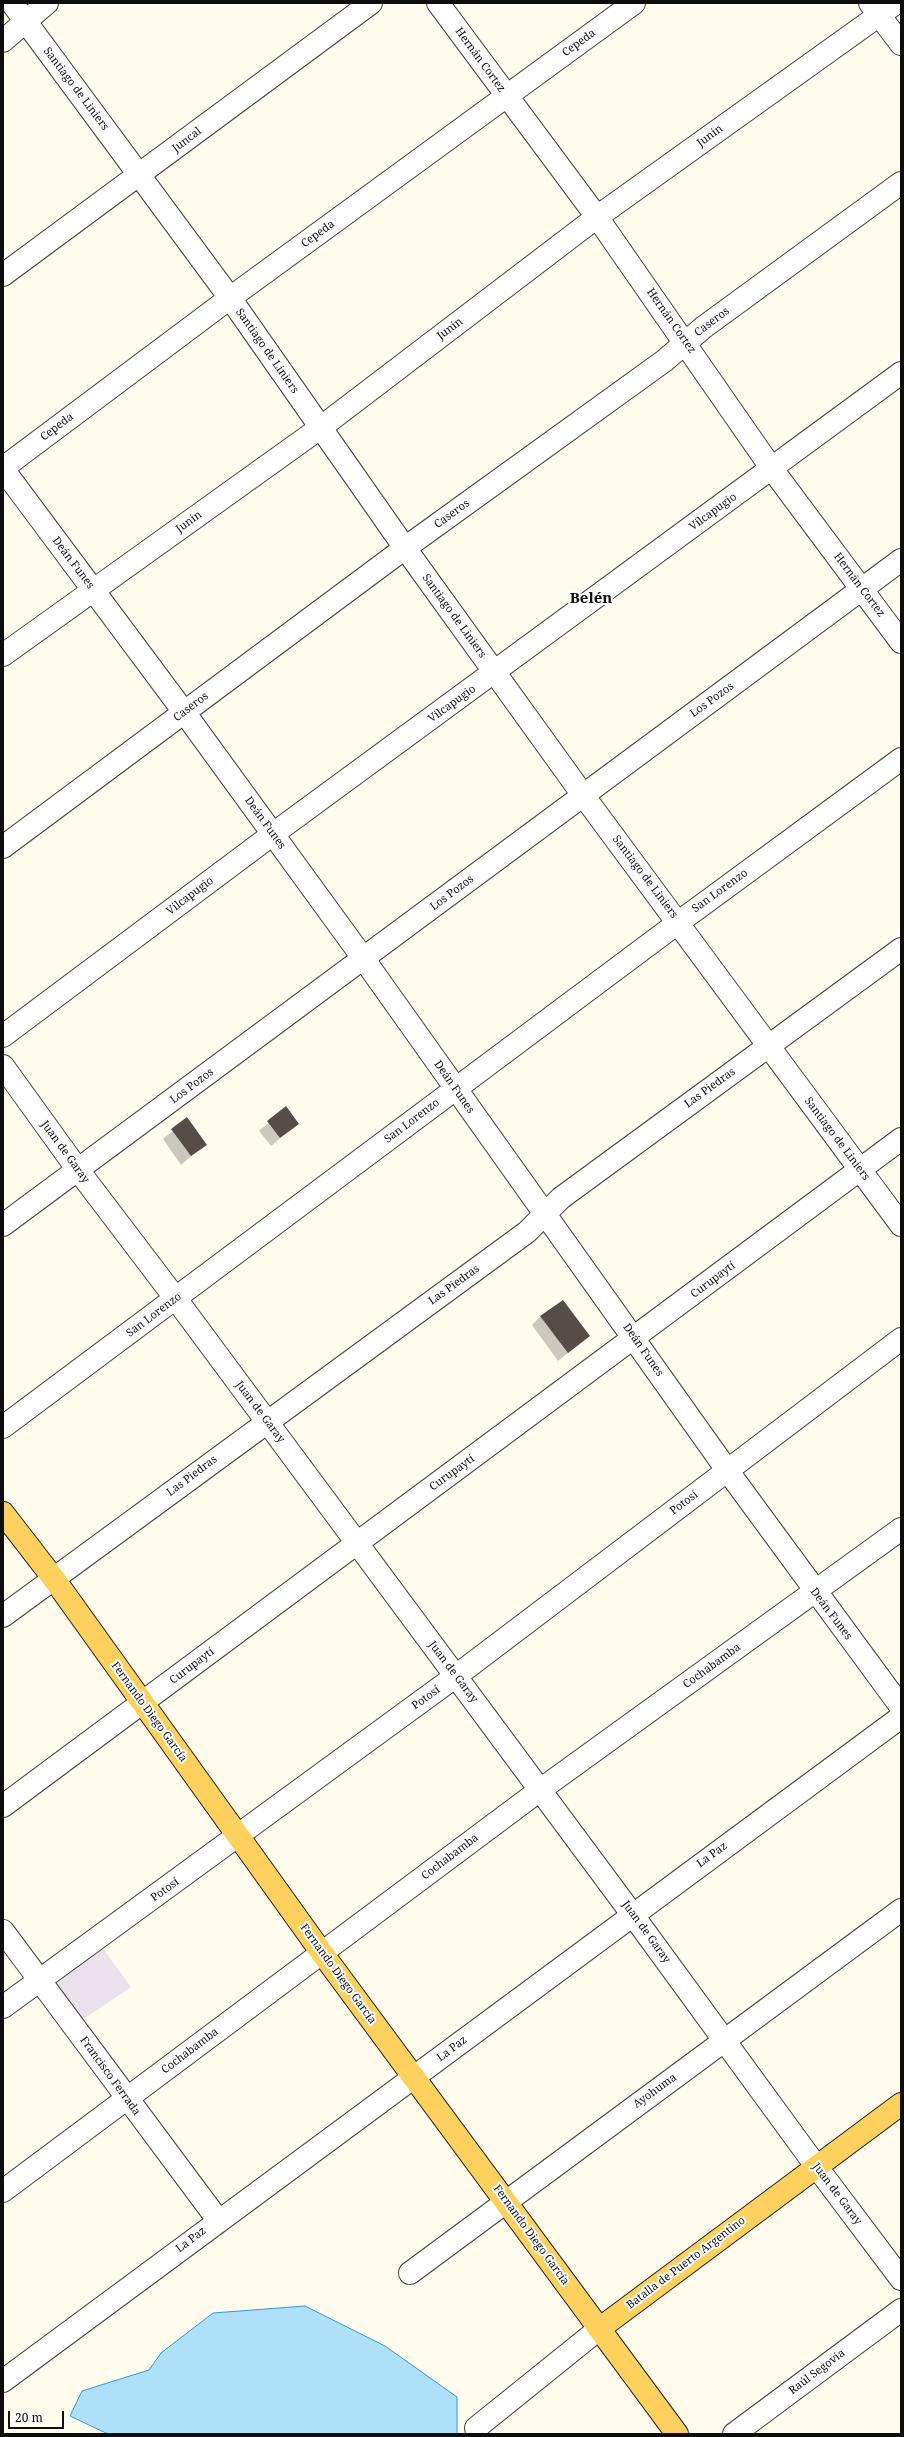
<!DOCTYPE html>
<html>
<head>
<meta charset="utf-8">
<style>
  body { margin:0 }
  #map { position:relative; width:904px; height:2437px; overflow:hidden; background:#fffbed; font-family:"Noto Serif",serif }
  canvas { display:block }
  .frame { position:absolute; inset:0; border:4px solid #0d0d0d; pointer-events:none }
  .scale { position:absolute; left:8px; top:2411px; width:56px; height:18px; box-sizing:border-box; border:2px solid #0d0d0d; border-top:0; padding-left:5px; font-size:12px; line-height:14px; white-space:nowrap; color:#0d0d0d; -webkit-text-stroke:3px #fff; paint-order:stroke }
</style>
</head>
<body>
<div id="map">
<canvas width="904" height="2437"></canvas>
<div class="frame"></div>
<div class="scale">20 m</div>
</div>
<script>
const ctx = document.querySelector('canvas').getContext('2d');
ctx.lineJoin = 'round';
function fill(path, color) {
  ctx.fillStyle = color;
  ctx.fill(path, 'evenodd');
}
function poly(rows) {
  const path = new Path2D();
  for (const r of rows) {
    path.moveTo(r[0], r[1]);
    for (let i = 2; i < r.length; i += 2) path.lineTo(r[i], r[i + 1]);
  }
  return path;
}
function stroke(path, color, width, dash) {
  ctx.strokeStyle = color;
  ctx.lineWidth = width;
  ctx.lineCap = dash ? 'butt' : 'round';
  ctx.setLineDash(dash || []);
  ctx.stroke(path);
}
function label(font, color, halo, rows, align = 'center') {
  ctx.font = font + ' "Noto Serif",serif';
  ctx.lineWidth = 4;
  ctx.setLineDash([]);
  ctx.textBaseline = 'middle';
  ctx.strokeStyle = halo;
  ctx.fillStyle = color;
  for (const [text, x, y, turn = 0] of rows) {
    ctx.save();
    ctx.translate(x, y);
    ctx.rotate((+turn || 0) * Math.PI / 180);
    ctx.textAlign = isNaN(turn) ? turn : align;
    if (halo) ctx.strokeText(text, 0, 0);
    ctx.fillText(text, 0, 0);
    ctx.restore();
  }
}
fill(poly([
  [101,1946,131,1987,79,2022,50,1982]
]), '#ebe1ec');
const water = poly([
  [305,2306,385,2346,457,2397,457,2434,108,2434,70,2416,82,2391,149,2370,161,2353,213,2313,305,2306]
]);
fill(water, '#afe0f9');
stroke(water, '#3399d3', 1);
fill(poly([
  [286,1108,298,1123,271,1146,259,1131],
  [187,1119,206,1144,181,1165,163,1139],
  [541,1316,589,1336,558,1361,532,1325]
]), '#0003');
fill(poly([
  [286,1106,299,1124,280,1138,267,1121],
  [187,1117,207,1145,191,1156,171,1129],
  [563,1300,590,1336,568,1353,540,1316]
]), '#564d49');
const minor = poly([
  [12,3,230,298,405,548,583,795,901,1225],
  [438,3,597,217,772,469,901,642],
  [870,3,901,44],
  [3,41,47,3],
  [3,275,371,3],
  [3,468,230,298,634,3],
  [3,469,184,712,363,958,727,1470,901,1707],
  [3,655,320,428,597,217,896,3],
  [3,847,405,548,664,361,704,327,901,183],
  [3,1036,273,834,901,373],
  [3,1066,78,1170,176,1299,632,1914,816,2166,901,2279],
  [3,1225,901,560],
  [3,1427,679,922,901,759],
  [3,1616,527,1232,561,1198,901,949],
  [3,1806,901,1139],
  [3,1931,218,2220],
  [3,2007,456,1676,901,1339],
  [3,2191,540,1790,901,1529],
  [410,2273,901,1910],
  [3,2381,901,1717],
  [476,2428,599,2329],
  [734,2434,901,2310]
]);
const major = poly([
  [3,1513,54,1579,322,1953,677,2434],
  [599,2329,901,2104]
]);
stroke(minor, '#404040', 24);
stroke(major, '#1e1e1e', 24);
stroke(minor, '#fff', 22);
stroke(major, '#fed15e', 22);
label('11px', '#0d0d0d', '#fff', [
  ["Cepeda",579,43,-36],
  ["Hernán Cortez",480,60,54],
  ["Santiago de Liniers",76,89,53],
  ["Junin",710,136,-36],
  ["Juncal",187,140,-37],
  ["Cepeda",318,234,-36],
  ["Hernán Cortez",671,321,55],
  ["Caseros",712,322,-37],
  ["Junin",450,329,-37],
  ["Santiago de Liniers",267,351,55],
  ["Cepeda",57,427,-37],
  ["Vilcapugio",713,512,-36],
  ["Caseros",452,514,-36],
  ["Junin",189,522,-36],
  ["Deán Funes",73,563,53],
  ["Hernán Cortez",859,585,53],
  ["Santiago de Liniers",454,616,54],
  ["Los Pozos",712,700,-36],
  ["Vilcapugio",452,704,-36],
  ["Caseros",191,707,-37],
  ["Deán Funes",265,823,54],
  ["Santiago de Liniers",645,877,53],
  ["San Lorenzo",720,891,-36],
  ["Los Pozos",452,893,-37],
  ["Vilcapugio",190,896,-37],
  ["Los Pozos",192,1086,-37],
  ["Deán Funes",454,1087,55],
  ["Las Piedras",710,1088,-36],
  ["San Lorenzo",412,1121,-37],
  ["Santiago de Liniers",837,1139,53],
  ["Juan de Garay",65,1152,54],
  ["Curupaytí",713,1280,-37],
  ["Las Piedras",454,1285,-36],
  ["San Lorenzo",154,1315,-37],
  ["Deán Funes",643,1350,55],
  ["Juan de Garay",260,1412,53],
  ["Curupaytí",452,1473,-36],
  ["Las Piedras",192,1476,-37],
  ["Potosí",684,1503,-37],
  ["Deán Funes",831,1614,53],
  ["Curupaytí",192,1666,-37],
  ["Cochabamba",712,1666,-36],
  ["Juan de Garay",453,1672,53],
  ["Potosí",426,1698,-36],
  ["Fernando Diego García",149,1712,54],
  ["La Paz",712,1855,-36],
  ["Cochabamba",450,1857,-37],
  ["Potosí",165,1890,-36],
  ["Juan de Garay",646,1932,54],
  ["Fernando Diego García",338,1974,54],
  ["La Paz",452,2049,-37],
  ["Cochabamba",190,2051,-37],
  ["Francisco Ferrada",110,2076,54],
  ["Ayohuma",655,2091,-36],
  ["Juan de Garay",837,2194,53],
  ["Fernando Diego García",531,2235,54],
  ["La Paz",191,2240,-37],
  ["Batalla de Puerto Argentino",686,2263,-37],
  ["Raúl Segovia",817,2372,-37]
]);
label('bold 15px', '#0d0d0d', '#fff', [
  ["Belén",591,599]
]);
</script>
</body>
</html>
